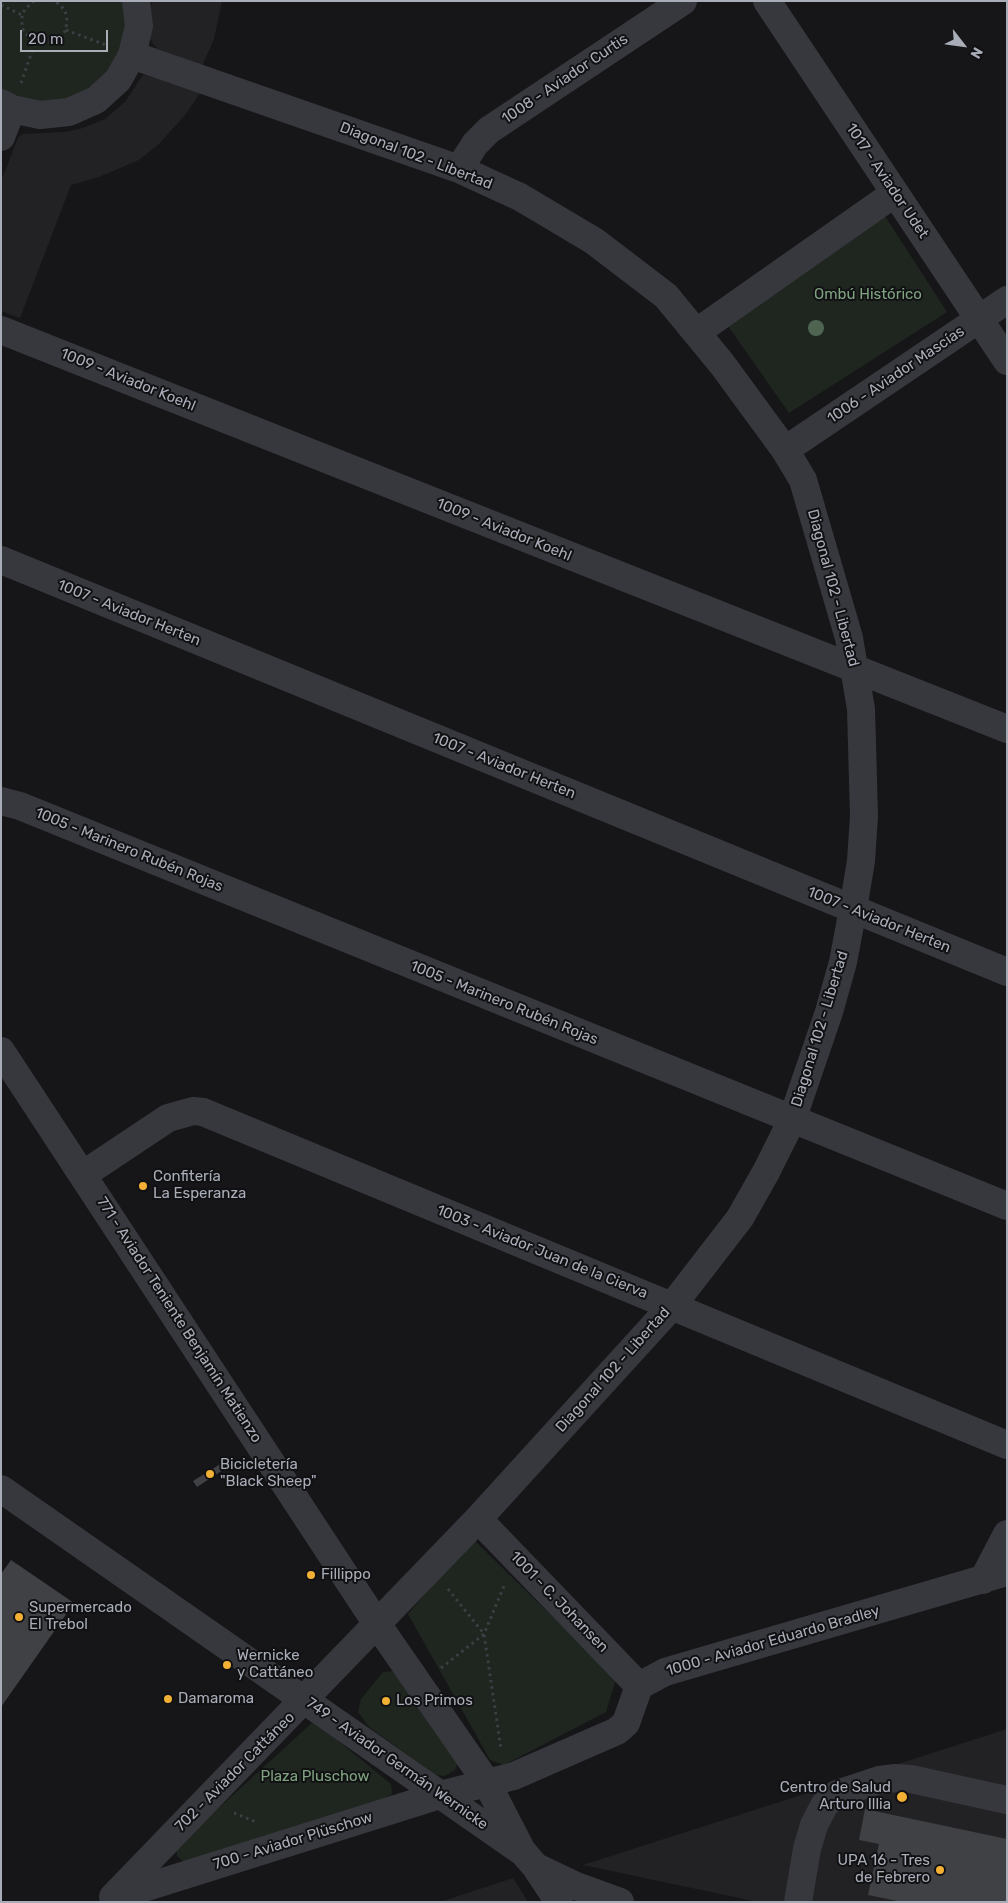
<!DOCTYPE html>
<html>
<head>
<meta charset="utf-8">
<style>
  body { margin:0 }
  #map { position:relative; width:1008px; height:1903px; overflow:hidden; background:#161618; font-family:Rubik,sans-serif }
  canvas { display:block }
  .frame { position:absolute; inset:0; border:2px solid #a8adb8; pointer-events:none }
  .north { position:absolute; left:938px; top:20px; width:50px; height:50px; -webkit-text-stroke:4px #111113; paint-order:stroke; rotate:120deg; font-size:14px; font-weight:700; line-height:20px; text-align:center; color:#a8adb8 }
  .north::after { content:''; display:block; margin:auto; width:18px; height:22px; background:#a8adb8; clip-path:polygon(50% 0,100% 100%,50% 72%,0 100%) }
  .scale { position:absolute; left:20px; top:30px; width:88px; height:22px; box-sizing:border-box; border:2px solid #a8adb8; border-top:0; padding-left:6px; font-size:15px; line-height:18px; white-space:nowrap; color:#a8adb8; -webkit-text-stroke:4px #111113; paint-order:stroke }
</style>
</head>
<body>
<div id="map">
<canvas width="1008" height="1903"></canvas>
<div class="frame"></div>
<div class="north">N</div>
<div class="scale">20 m</div>
</div>
<script>
const ctx = document.querySelector('canvas').getContext('2d');
ctx.lineJoin = 'round';
function fill(path, color) {
  ctx.fillStyle = color;
  ctx.fill(path, 'evenodd');
}
function poly(rows) {
  const path = new Path2D();
  for (const r of rows) {
    path.moveTo(r[0], r[1]);
    for (let i = 2; i < r.length; i += 2) path.lineTo(r[i], r[i + 1]);
  }
  return path;
}
function stroke(path, color, width, dash) {
  ctx.strokeStyle = color;
  ctx.lineWidth = width;
  ctx.lineCap = dash ? 'butt' : 'round';
  ctx.setLineDash(dash || []);
  ctx.stroke(path);
}
function label(font, color, halo, rows, align = 'center') {
  ctx.font = font + ' Rubik,sans-serif';
  ctx.lineWidth = 4;
  ctx.setLineDash([]);
  ctx.textBaseline = 'middle';
  ctx.strokeStyle = halo;
  ctx.fillStyle = color;
  for (const [text, x, y, turn = 0] of rows) {
    ctx.save();
    ctx.translate(x, y);
    ctx.rotate((+turn || 0) * Math.PI / 180);
    ctx.textAlign = isNaN(turn) ? turn : align;
    if (halo) ctx.strokeText(text, 0, 0);
    ctx.fillText(text, 0, 0);
    ctx.restore();
  }
}
fill(poly([
  [152,1,222,1,214,39,202,66,158,49,153,44,150,38,148,26],
  [148,73,201,92,185,115,160,143,139,160,99,177,71,185,20,318,1,311,1,181,18,138,22,134,65,132,83,128,105,119,125,102,142,76],
  [1007,1729,1007,1902,758,1902,583,1865],
  [513,1878,528,1902,440,1902]
]), '#222225');
fill(poly([
  [1,1,124,1,126,25,121,51,108,73,89,90,66,100,41,103,16,98,1,90],
  [885,216,947,312,789,413,726,323],
  [472,1538,616,1679,606,1712,504,1765,490,1760,408,1614],
  [393,1671,459,1760,455,1770,445,1776,436,1775,369,1727,358,1712,361,1699,383,1672],
  [314,1721,391,1784,392,1794,382,1800,185,1863,177,1856,176,1847]
]), '#1e261f');
fill(poly([
  [222,1463,226,1468,197,1487,193,1481],
  [11,1560,74,1603,1,1707,1,1574],
  [865,1809,1007,1839,1007,1902,902,1902,868,1895,879,1844,859,1840]
]), '#404145');
stroke(poly([
  [34,1,25,9,22,15,22,28,30,39,42,44,57,41,66,30,67,16,64,9,55,1],
  [1,5,22,15],
  [66,30,106,45],
  [21,83,35,43],
  [448,1589,484,1634,501,1749],
  [441,1668,484,1634,504,1586],
  [234,1813,256,1822]
]), '#3d3f44', 3, [2.5, 4]);
stroke(poly([
  [767,1,1007,361],
  [1,103,12,109,40,115,69,112,96,100,118,80,132,55,139,26,136,1],
  [1,137,12,109],
  [459,169,475,144,489,130,683,1],
  [1,330,1007,729],
  [697,332,895,193],
  [785,450,1007,300],
  [1,560,1007,972],
  [1,801,20,806,1007,1206],
  [1,1051,377,1624,487,1783,522,1851,535,1866,559,1902],
  [84,1174,168,1118,193,1111,203,1112,1007,1445],
  [1,1489,521,1851],
  [478,1519,639,1686],
  [983,1580,1007,1534],
  [536,1867,576,1886,620,1902],
  [113,1897,478,1519,672,1306,740,1218,766,1172,792,1120,829,1012,843,962,853,909,861,861,864,816,861,709,849,638,803,480,785,450,722,364,666,296,594,241,520,197,459,169,132,55],
  [115,1897,440,1795,514,1776,617,1731,626,1723,639,1686,665,1672,1007,1572],
  [798,1902,807,1849,814,1825,825,1804,837,1794,879,1780,895,1778,911,1779,1007,1800]
]), '#37383d', 28);
ctx.fillStyle = '#506452';
for (const [x, y] of [
  [816,328]
]) {
  ctx.beginPath();
  ctx.arc(x, y, 8, 0, 2 * Math.PI);
  ctx.fill();
}
for (const [x, y, r, color] of [
  [143,1186,5,"#f2b134"],
  [210,1474,5,"#f2b134"],
  [311,1575,5,"#f2b134"],
  [19,1617,5,"#f2b134"],
  [227,1665,5,"#f2b134"],
  [168,1699,5,"#f2b134"],
  [386,1701,5,"#f2b134"],
  [902,1797,6,"#f2b134"],
  [940,1870,5,"#f2b134"]
]) {
  const dot = new Path2D();
  dot.arc(x, y, r, 0, 2 * Math.PI);
  ctx.fillStyle = color;
  ctx.fill(dot);
  stroke(dot, '#111113', 2);
}
label('15px', '#a8adb8', '#111113', [
  ["1008 - Aviador Curtis",565,79,-34],
  ["Diagonal 102 - Libertad",416,156,21],
  ["1017 - Aviador Udet",887,181,56],
  ["1006 - Aviador Mascías",896,375,-34],
  ["1009 - Aviador Koehl",128,380,22],
  ["1009 - Aviador Koehl",504,530,22],
  ["Diagonal 102 - Libertad",833,588,75],
  ["1007 - Aviador Herten",129,613,22],
  ["1007 - Aviador Herten",504,766,22],
  ["1005 - Marinero Rubén Rojas",129,850,22],
  ["1007 - Aviador Herten",879,920,22],
  ["1005 - Marinero Rubén Rojas",504,1003,22],
  ["Diagonal 102 - Libertad",820,1029,-73],
  ["1003 - Aviador Juan de la Cierva",542,1252,22],
  ["771 - Aviador Teniente Benjamín Matienzo",179,1320,57],
  ["Diagonal 102 - Libertad",613,1370,-48],
  ["1001 - C. Johansen",559,1602,46],
  ["1000 - Aviador Eduardo Bradley",773,1641,-16],
  ["749 - Aviador Germán Wernicke",397,1764,35],
  ["702 - Aviador Cattáneo",235,1772,-45],
  ["700 - Aviador Plüschow",293,1841,-17]
]);
label('15px', '#7fa381', '#111113', [
  ["Ombú Histórico",868,295],
  ["Plaza Pluschow",315,1777]
]);
label('15px', '#a8adb8', '#111113', [
  ["Confitería",153,1177],
  ["La Esperanza",153,1194],
  ["Bicicletería",220,1465],
  ["\"Black Sheep\"",220,1482],
  ["Fillippo",321,1575],
  ["Supermercado",29,1608],
  ["El Trebol",29,1625],
  ["Wernicke",237,1656],
  ["y Cattáneo",237,1673],
  ["Damaroma",178,1699],
  ["Los Primos",396,1701],
  ["Centro de Salud",891,1788,"right"],
  ["Arturo Illia",891,1805,"right"],
  ["UPA 16 - Tres",930,1861,"right"],
  ["de Febrero",930,1878,"right"]
], 'left');
</script>
</body>
</html>
